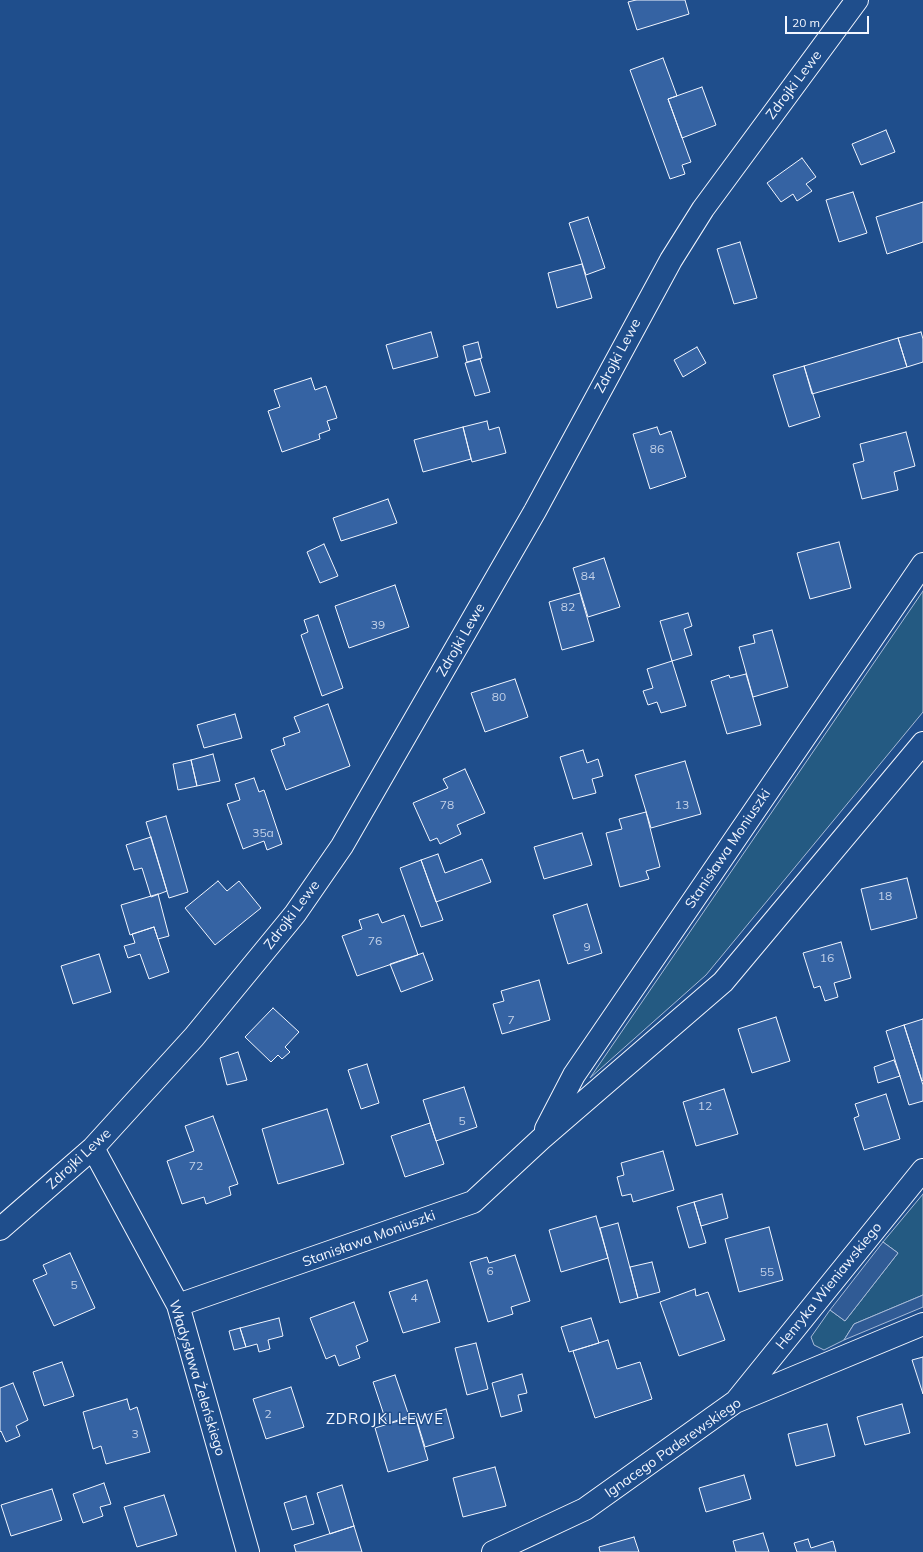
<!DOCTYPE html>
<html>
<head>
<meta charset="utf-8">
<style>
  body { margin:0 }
  #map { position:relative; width:923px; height:1552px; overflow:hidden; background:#1f4e8c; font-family:Mulish,sans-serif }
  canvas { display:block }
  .scale { position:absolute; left:785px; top:16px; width:84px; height:18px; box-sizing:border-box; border:2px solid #f2f6ff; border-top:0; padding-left:5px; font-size:12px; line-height:14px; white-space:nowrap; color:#f2f6ff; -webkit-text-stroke:3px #1f4e8c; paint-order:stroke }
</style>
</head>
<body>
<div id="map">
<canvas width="923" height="1552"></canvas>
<div class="scale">20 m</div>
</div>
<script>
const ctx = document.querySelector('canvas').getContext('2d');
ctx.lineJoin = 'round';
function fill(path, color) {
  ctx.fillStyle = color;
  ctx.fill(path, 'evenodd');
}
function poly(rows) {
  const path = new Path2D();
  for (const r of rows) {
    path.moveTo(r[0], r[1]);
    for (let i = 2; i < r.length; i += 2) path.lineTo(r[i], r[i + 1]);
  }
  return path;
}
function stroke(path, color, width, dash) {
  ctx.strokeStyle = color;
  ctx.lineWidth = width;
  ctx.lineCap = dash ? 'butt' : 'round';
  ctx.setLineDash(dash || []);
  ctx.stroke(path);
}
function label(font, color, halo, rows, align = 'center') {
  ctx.font = font + ' Mulish,sans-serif';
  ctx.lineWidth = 3;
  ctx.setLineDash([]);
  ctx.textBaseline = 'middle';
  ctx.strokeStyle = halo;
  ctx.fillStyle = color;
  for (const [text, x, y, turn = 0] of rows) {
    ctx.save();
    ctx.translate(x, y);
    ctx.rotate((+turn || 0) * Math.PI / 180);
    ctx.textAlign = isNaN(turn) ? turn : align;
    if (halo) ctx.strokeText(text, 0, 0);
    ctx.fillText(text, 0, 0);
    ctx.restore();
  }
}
const green = poly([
  [923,591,923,712,706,975,590,1078,923,591],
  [923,1194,923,1295,854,1324,844,1340,824,1350,814,1345,811,1337,830,1310,845,1321,898,1253,883,1242,923,1194]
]);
fill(green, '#245a82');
stroke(green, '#a8bbd7', 1);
const parking = poly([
  [883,1242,898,1253,845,1321,830,1310,883,1242],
  [923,1295,923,1307,844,1340,854,1324,923,1295]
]);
fill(parking, '#305b95');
stroke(parking, '#a8bbd7', 1);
const building = poly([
  [636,0,685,0,689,14,637,30,628,2,636,0],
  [663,58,677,96,668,99,691,162,682,165,685,174,670,179,630,70,663,58],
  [702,87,716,125,682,138,668,99,702,87],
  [886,130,895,152,861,165,852,144,886,130],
  [802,158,816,177,806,184,812,191,797,201,793,194,781,202,767,183,802,158],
  [853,192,867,233,839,242,826,200,853,192],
  [923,202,923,242,887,254,876,217,923,202],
  [588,217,605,268,586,275,569,223,588,217],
  [740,242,757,298,734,304,717,249,740,242],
  [582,264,592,298,557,308,548,273,582,264],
  [431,332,438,357,393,369,386,345,431,332],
  [921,332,923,339,923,362,907,367,898,338,921,332],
  [898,338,907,367,812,394,804,366,898,338],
  [478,342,482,358,467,362,463,346,478,342],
  [697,347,706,363,683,377,674,360,697,347],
  [480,359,490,392,475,396,465,363,480,359],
  [804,366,820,417,789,427,773,375,804,366],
  [311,378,315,390,326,386,337,418,327,421,330,430,319,434,320,439,282,452,268,411,280,407,274,390,311,378],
  [487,421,489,430,499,427,506,453,472,462,463,427,487,421],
  [463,427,471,459,423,472,414,440,463,427],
  [657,427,660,435,671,431,686,477,650,489,633,434,657,427],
  [906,432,915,466,894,472,898,490,862,499,853,464,864,461,860,444,906,432],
  [388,499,397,523,341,541,333,518,388,499],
  [839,542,851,588,810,599,797,553,839,542],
  [324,544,338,576,320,583,307,552,324,544],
  [604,558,620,607,588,617,573,568,604,558],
  [395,585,409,627,349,648,335,606,395,585],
  [580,593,594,641,562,650,549,602,580,593],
  [688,613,692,626,684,629,692,655,672,661,660,621,688,613],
  [318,615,343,688,322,696,301,635,308,632,304,620,318,615],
  [772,630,788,687,753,697,739,647,755,643,753,635,772,630],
  [672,661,686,706,661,713,657,702,648,705,643,691,653,688,647,669,672,661],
  [746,674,761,725,727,734,711,681,729,675,730,678,746,674],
  [515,679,528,717,485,732,471,693,515,679],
  [328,704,350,766,286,790,271,750,285,745,283,738,300,732,294,717,328,704],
  [235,714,242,738,204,748,197,725,235,714],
  [583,750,587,763,598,759,603,776,592,779,596,793,573,799,560,757,583,750],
  [213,754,220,781,197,786,191,760,213,754],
  [191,760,197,786,178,790,173,764,191,760],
  [685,761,701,814,651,828,635,775,685,761],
  [465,769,485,813,457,825,461,834,440,844,437,838,430,841,413,803,448,788,443,779,465,769],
  [254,778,259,792,264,790,282,844,267,850,264,841,243,849,227,804,240,800,235,784,254,778],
  [646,812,660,867,646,871,649,879,620,887,606,833,622,829,619,819,646,812],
  [166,816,188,892,169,898,146,822,166,816],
  [582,833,592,865,544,879,534,847,582,833],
  [151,837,167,891,151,897,142,868,134,870,126,845,151,837],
  [438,854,445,873,482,859,491,882,436,902,421,860,438,854],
  [421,860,443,920,421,927,400,868,421,860],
  [907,878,917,918,871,930,861,889,907,878],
  [218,881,227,891,239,881,261,908,215,945,185,908,218,881],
  [158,894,169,936,158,939,154,927,130,935,121,905,158,894],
  [587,904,602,953,568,964,553,915,587,904],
  [378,914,382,923,404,915,418,955,357,976,342,936,362,929,359,920,378,914],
  [154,927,169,972,149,979,140,954,128,958,124,946,135,943,132,934,154,927],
  [841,942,851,978,834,983,838,997,825,1001,820,986,814,988,803,953,841,942],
  [423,953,433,980,401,992,390,964,423,953],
  [99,954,111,992,73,1004,61,966,99,954],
  [539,980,550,1020,502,1034,493,1004,504,1001,501,991,539,980],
  [273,1008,299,1032,285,1047,290,1052,282,1059,278,1055,271,1062,245,1037,273,1008],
  [776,1017,790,1061,752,1073,738,1029,776,1017],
  [923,1019,923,1080,922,1081,904,1025,923,1019],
  [904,1025,923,1085,923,1101,909,1105,886,1031,904,1025],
  [238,1052,247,1080,227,1085,220,1058,238,1052],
  [894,1060,900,1076,878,1083,874,1067,894,1060],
  [367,1064,379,1103,361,1109,348,1070,367,1064],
  [464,1087,477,1127,436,1141,423,1100,464,1087],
  [724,1089,738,1134,696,1146,683,1102,724,1089],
  [886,1094,900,1139,864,1150,854,1118,859,1116,855,1104,886,1094],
  [327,1109,344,1164,278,1184,262,1129,327,1109],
  [213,1116,238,1184,229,1187,231,1195,206,1204,204,1197,182,1204,167,1161,194,1151,185,1126,213,1116],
  [430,1123,444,1164,405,1177,391,1136,430,1123],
  [663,1151,674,1190,633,1202,631,1194,622,1196,617,1177,624,1175,621,1163,663,1151],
  [722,1194,728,1218,701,1226,694,1202,722,1194],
  [694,1202,706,1243,689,1248,677,1207,694,1202],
  [596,1216,608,1258,561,1272,549,1230,596,1216],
  [618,1223,638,1298,620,1303,600,1228,618,1223],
  [769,1227,783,1280,739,1292,725,1239,769,1227],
  [70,1253,95,1308,54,1326,33,1280,47,1274,43,1265,70,1253],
  [515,1255,530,1301,511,1307,513,1314,488,1322,470,1262,487,1257,489,1263,515,1255],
  [652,1262,660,1292,638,1298,630,1267,652,1262],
  [427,1280,440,1322,403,1333,389,1292,427,1280],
  [695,1289,696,1296,708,1292,725,1340,679,1356,660,1302,695,1289],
  [354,1302,368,1341,356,1346,360,1358,339,1366,335,1355,326,1359,310,1318,354,1302],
  [279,1318,283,1336,268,1340,270,1349,259,1352,257,1344,246,1347,240,1328,279,1318],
  [591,1318,599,1343,569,1352,561,1327,591,1318],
  [240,1328,246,1347,234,1350,229,1331,240,1328],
  [608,1340,617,1369,640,1362,652,1399,595,1418,573,1351,608,1340],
  [476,1343,488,1389,467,1395,455,1348,476,1343],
  [923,1357,923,1394,912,1360,923,1357],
  [62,1362,74,1396,44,1406,33,1372,62,1362],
  [522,1374,527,1393,518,1395,522,1411,501,1417,492,1383,522,1374],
  [395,1375,409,1416,387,1424,373,1382,395,1375],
  [13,1383,28,1420,16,1426,20,1436,6,1442,1,1431,0,1432,0,1388,13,1383],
  [291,1387,304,1427,266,1439,253,1399,291,1387],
  [127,1399,130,1410,137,1407,150,1452,106,1464,101,1446,93,1449,83,1412,127,1399],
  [902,1404,910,1433,865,1445,857,1417,902,1404],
  [446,1409,454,1438,425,1447,416,1418,446,1409],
  [415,1416,428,1460,388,1472,375,1428,415,1416],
  [827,1424,835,1456,796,1466,788,1434,827,1424],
  [495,1467,506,1506,463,1517,453,1478,495,1467],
  [744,1475,751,1499,706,1512,699,1488,744,1475],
  [104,1483,111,1504,100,1507,103,1516,83,1523,73,1494,104,1483],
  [342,1485,354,1526,330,1534,317,1493,342,1485],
  [52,1489,62,1520,11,1536,1,1505,52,1489],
  [164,1495,177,1535,137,1547,124,1507,164,1495],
  [306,1496,314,1524,292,1530,284,1503,306,1496],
  [354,1526,362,1552,296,1552,294,1545,354,1526],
  [763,1533,769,1552,736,1552,733,1541,763,1533],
  [634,1537,639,1552,600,1552,599,1547,634,1537],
  [808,1539,811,1548,833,1541,836,1552,797,1552,794,1543,808,1539]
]);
fill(building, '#3563a3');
stroke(building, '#f2f6ff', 1);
const minor = poly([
  [546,1129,574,1075,923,564],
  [93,1148,178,1305,248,1552],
  [0,1229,93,1148,194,1037,295,914,342,846,535,511,671,260,703,209,857,0],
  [178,1305,473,1202,541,1139,723,982,923,743],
  [737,1400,923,1170],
  [493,1552,585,1509,735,1402,923,1324]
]);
stroke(minor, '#f2f6ff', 24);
stroke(minor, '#1f4e8c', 22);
label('12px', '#c3d1e8', null, [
  ["86",657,449],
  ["84",588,576],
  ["82",568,607],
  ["39",378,625],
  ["80",499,697],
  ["78",447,805],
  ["13",682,805],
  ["35a",263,833],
  ["18",885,896],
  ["76",375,941],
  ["9",587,947],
  ["16",827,958],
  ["7",511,1020],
  ["12",705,1106],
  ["5",462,1121],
  ["72",196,1166],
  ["6",490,1271],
  ["55",767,1272],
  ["5",74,1285],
  ["4",414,1298],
  ["2",268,1414],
  ["3",135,1434]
]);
label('14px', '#f2f6ff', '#1f4e8c', [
  ["Zdrojki Lewe",794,85,-53],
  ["Zdrojki Lewe",618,356,-62],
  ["Zdrojki Lewe",461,640,-60],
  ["Stanisława Moniuszki",728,849,-56],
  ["Zdrojki Lewe",292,915,-53],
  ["Zdrojki Lewe",79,1159,-43],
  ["Stanisława Moniuszki",369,1239,-20],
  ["Henryka Wieniawskiego",829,1286,-51],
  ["Władysława Żeleńskiego",197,1378,73],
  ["Ignacego Paderewskiego",673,1448,-35]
]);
ctx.letterSpacing = '1px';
label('15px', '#f2f6ff', '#1f4e8c', [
  ["ZDROJKI LEWE",385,1419]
]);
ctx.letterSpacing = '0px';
</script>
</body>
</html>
